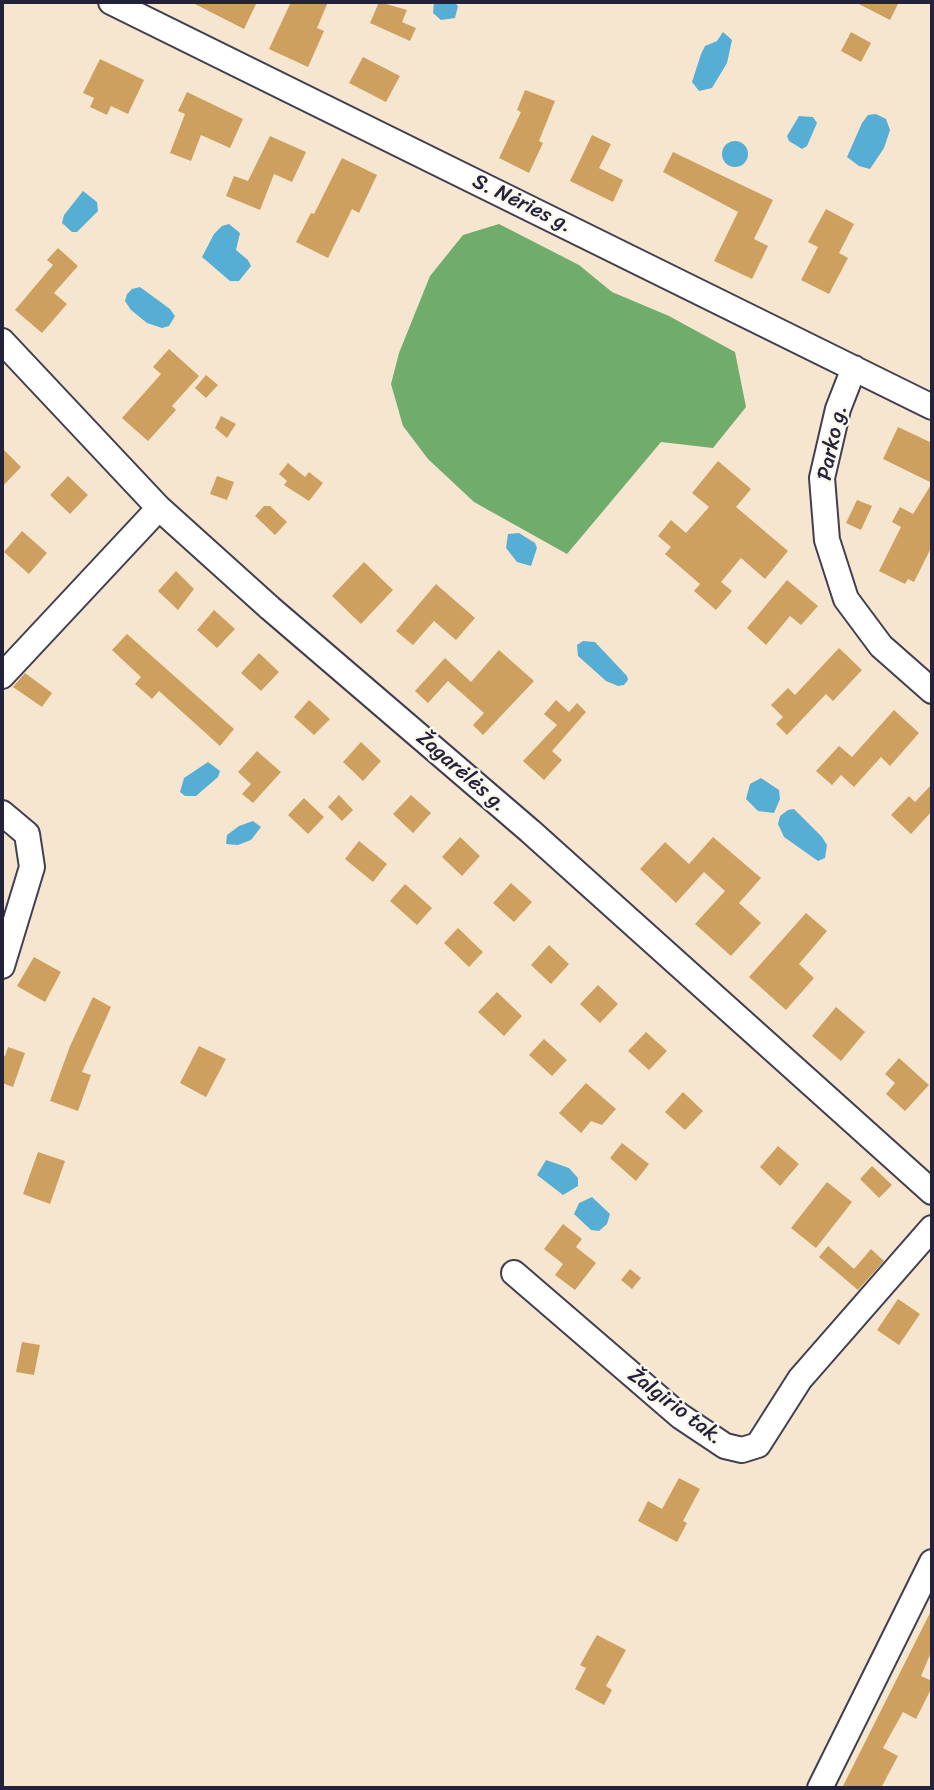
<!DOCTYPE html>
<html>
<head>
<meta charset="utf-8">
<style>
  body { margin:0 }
  #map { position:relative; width:934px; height:1790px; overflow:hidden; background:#f6e6cf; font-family:Sriracha,sans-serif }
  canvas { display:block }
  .frame { position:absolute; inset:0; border:4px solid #22223b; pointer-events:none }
</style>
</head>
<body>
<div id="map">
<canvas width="934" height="1790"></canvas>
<div class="frame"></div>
</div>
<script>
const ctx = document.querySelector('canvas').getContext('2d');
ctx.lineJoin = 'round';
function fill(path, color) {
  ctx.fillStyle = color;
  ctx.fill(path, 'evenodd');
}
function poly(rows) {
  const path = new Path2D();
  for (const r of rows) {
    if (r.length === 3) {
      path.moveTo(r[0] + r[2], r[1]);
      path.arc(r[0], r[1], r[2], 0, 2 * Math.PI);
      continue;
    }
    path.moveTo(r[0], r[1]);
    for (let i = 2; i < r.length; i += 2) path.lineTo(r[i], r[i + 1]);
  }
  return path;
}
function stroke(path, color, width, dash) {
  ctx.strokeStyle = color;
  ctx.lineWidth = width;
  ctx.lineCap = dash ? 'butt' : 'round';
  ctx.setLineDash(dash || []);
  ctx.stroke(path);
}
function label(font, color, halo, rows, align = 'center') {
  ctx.font = font + ' Sriracha,sans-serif';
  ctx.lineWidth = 5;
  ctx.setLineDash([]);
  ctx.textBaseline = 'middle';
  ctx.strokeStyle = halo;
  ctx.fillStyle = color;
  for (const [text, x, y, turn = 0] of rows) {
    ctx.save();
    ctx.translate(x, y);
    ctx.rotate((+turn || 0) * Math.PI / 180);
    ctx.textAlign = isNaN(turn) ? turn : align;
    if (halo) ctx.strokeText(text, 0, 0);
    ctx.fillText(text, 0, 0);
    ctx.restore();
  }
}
fill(poly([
  [499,224,579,265,612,292,669,316,735,352,746,407,713,448,661,442,567,554,474,502,428,459,403,426,391,384,399,353,430,276,463,235]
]), '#70ac6c');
fill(poly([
  [434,2,454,2,458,6,455,18,441,20,433,13],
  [723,32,732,40,727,63,712,88,699,91,692,82,701,54,705,46,717,41],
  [876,114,886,119,890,130,884,148,870,169,859,166,847,157,862,123,868,115],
  [799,116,813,117,817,123,807,146,802,149,789,141,787,136],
  [735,154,13],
  [83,191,97,202,98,211,77,232,72,232,62,223,64,215],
  [229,224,240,233,236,250,248,260,251,266,239,281,230,281,202,257,214,234,222,226],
  [140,287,170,309,175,316,169,326,162,328,147,323,131,310,125,301,127,294,132,289],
  [519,533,535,543,537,548,531,566,517,562,506,548,508,534],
  [583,641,595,642,627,676,628,680,624,685,618,686,606,681,578,656,577,645],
  [208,762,220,771,218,777,196,796,185,796,180,792,184,778],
  [761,778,779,790,780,799,774,813,758,811,746,799,750,784],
  [794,809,822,837,827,845,825,858,818,861,784,837,778,824,780,816,788,810],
  [253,821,261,827,251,840,238,845,226,844,227,835,239,826],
  [546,1160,569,1168,578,1178,578,1186,563,1195,537,1175],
  [592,1197,610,1214,607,1224,599,1231,591,1230,574,1214,579,1203]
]), '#57aed4');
fill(poly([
  [191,2,257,2,244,29],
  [291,2,328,2,317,28,324,31,308,67,269,49],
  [379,2,407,10,402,22,416,28,410,41,370,23],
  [855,2,899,2,890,20],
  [851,32,871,43,861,62,841,51],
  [363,57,400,76,386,102,349,83],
  [100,59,144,80,128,114,111,106,107,115,90,107,94,98,83,93],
  [525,90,555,101,539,141,543,143,529,173,499,158,521,112,517,110],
  [187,92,243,119,230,148,201,135,191,161,170,153,185,114,178,111],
  [592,135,611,144,599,168,623,180,613,202,570,181],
  [270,136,306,152,292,182,274,174,260,210,226,196,234,176,248,181],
  [673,152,773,200,754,239,768,246,752,279,714,261,738,212,663,172],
  [342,158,377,175,359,213,352,209,328,258,296,242,311,213,314,214],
  [826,209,854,224,839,253,848,258,829,294,801,280,818,247,808,242],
  [58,248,78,266,54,293,67,304,42,333,15,310,53,265,47,260],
  [169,349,199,376,172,406,176,410,148,441,122,418,161,374,153,367],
  [206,375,218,385,206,398,195,388],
  [221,416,236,424,227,438,215,428],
  [898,427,932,443,932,546,914,582,908,579,905,584,879,571,901,527,892,522,900,507,913,514,932,483,883,459],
  [2,448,21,467,2,487],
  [718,461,751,489,736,507,788,551,765,579,741,558,721,582,732,591,716,610,694,591,700,584,665,554,671,547,658,536,671,520,686,533,709,507,692,493],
  [288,463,305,477,309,472,323,483,309,501,284,485,287,481,279,474],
  [68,476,88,495,70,514,50,495],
  [217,476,234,482,227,500,210,494],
  [857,500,872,506,861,530,846,523],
  [264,506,270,506,287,522,275,535,255,516],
  [22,531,47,553,29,574,4,552],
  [364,562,393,590,361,624,332,596],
  [176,571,194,589,178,610,158,591],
  [787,580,818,606,801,625,790,616,766,645,747,628],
  [436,584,475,618,456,640,434,621,413,645,396,631],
  [214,610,235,629,217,648,197,630],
  [127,634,234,729,220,746,159,691,152,699,135,684,141,677,112,650],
  [839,648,862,670,833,701,826,694,787,735,776,724,783,717,771,705,788,688,795,695],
  [499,650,534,681,483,735,473,725,484,713,448,681,428,703,415,691,445,658,471,682],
  [259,653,279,672,261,691,241,673],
  [25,673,52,693,42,707,13,687],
  [309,700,330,719,314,735,294,717],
  [556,700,569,712,577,703,586,712,552,751,562,760,544,780,523,761,557,725,544,714],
  [894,710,919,733,890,766,881,757,854,787,841,775,832,785,816,771,839,746,852,757],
  [361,742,381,761,363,781,343,762],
  [257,751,281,772,253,803,242,794,251,784,238,772],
  [932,784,932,811,911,834,891,815,909,796,915,802],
  [339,795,353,810,342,821,328,807],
  [411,795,431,813,413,833,393,814],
  [304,798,324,817,308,834,288,815],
  [460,837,480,856,462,876,442,857],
  [713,837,761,878,739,903,761,923,731,956,695,924,725,891,704,872,676,903,640,869,665,842,689,864],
  [359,841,387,864,373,882,345,859],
  [511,883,532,902,514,922,493,903],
  [405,884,432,908,417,925,390,901],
  [806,913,827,931,799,964,814,978,786,1010,749,977],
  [458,928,483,952,469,967,444,943],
  [549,945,569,964,551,984,531,965],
  [34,957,61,972,45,1002,17,986],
  [598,985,618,1004,600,1023,580,1004],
  [497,992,522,1016,504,1036,478,1012],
  [93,997,111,1007,82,1072,91,1075,78,1111,50,1101,70,1046],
  [836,1007,865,1032,841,1061,812,1036],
  [646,1032,667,1051,649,1070,628,1051],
  [544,1039,567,1060,552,1076,529,1055],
  [199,1046,226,1059,206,1097,180,1083],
  [8,1047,25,1053,13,1087,2,1083,2,1055,5,1056],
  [899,1058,929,1085,905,1111,886,1094,895,1083,885,1074],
  [586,1083,616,1109,602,1125,591,1121,581,1133,559,1113],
  [683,1092,703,1111,685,1130,665,1112],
  [622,1143,649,1164,636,1181,610,1158],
  [778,1146,799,1164,780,1186,760,1167],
  [38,1152,65,1161,50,1204,23,1194],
  [872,1166,892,1185,879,1198,860,1179],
  [827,1182,852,1202,816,1248,791,1228],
  [563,1224,582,1239,576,1247,596,1263,575,1290,555,1275,563,1264,544,1249],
  [828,1246,854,1269,871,1249,884,1261,858,1290,819,1257],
  [630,1269,641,1278,632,1289,621,1280],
  [898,1299,920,1314,899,1345,877,1330],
  [22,1342,40,1345,34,1375,16,1372],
  [679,1478,700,1489,683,1521,687,1523,677,1542,638,1521,648,1501,662,1509],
  [932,1609,932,1650,921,1676,932,1681,932,1687,916,1719,903,1712,883,1748,898,1756,881,1788,842,1788],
  [597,1635,626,1650,606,1686,612,1690,604,1705,575,1689,586,1668,580,1665]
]), '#cea060');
const minor = poly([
  [111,2,932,407],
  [2,341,159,508,270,608,530,831,932,1192],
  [854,368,838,409,822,478,827,540,846,599,881,646,932,691],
  [2,676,159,508],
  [2,813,27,834,32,867,2,966],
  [514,1273,680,1416,725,1446,742,1450,758,1445,800,1379,932,1228],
  [820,1788,932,1562]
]);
stroke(minor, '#423f51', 28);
stroke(minor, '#fff', 24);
label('21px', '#22223b', '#fbf7ec', [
  ["S. Nėries g.",522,204,26],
  ["Parko g.",833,443,-78],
  ["Žagarėlės g.",461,772,41],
  ["Žalgirio tak.",675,1407,37]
]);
</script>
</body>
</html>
